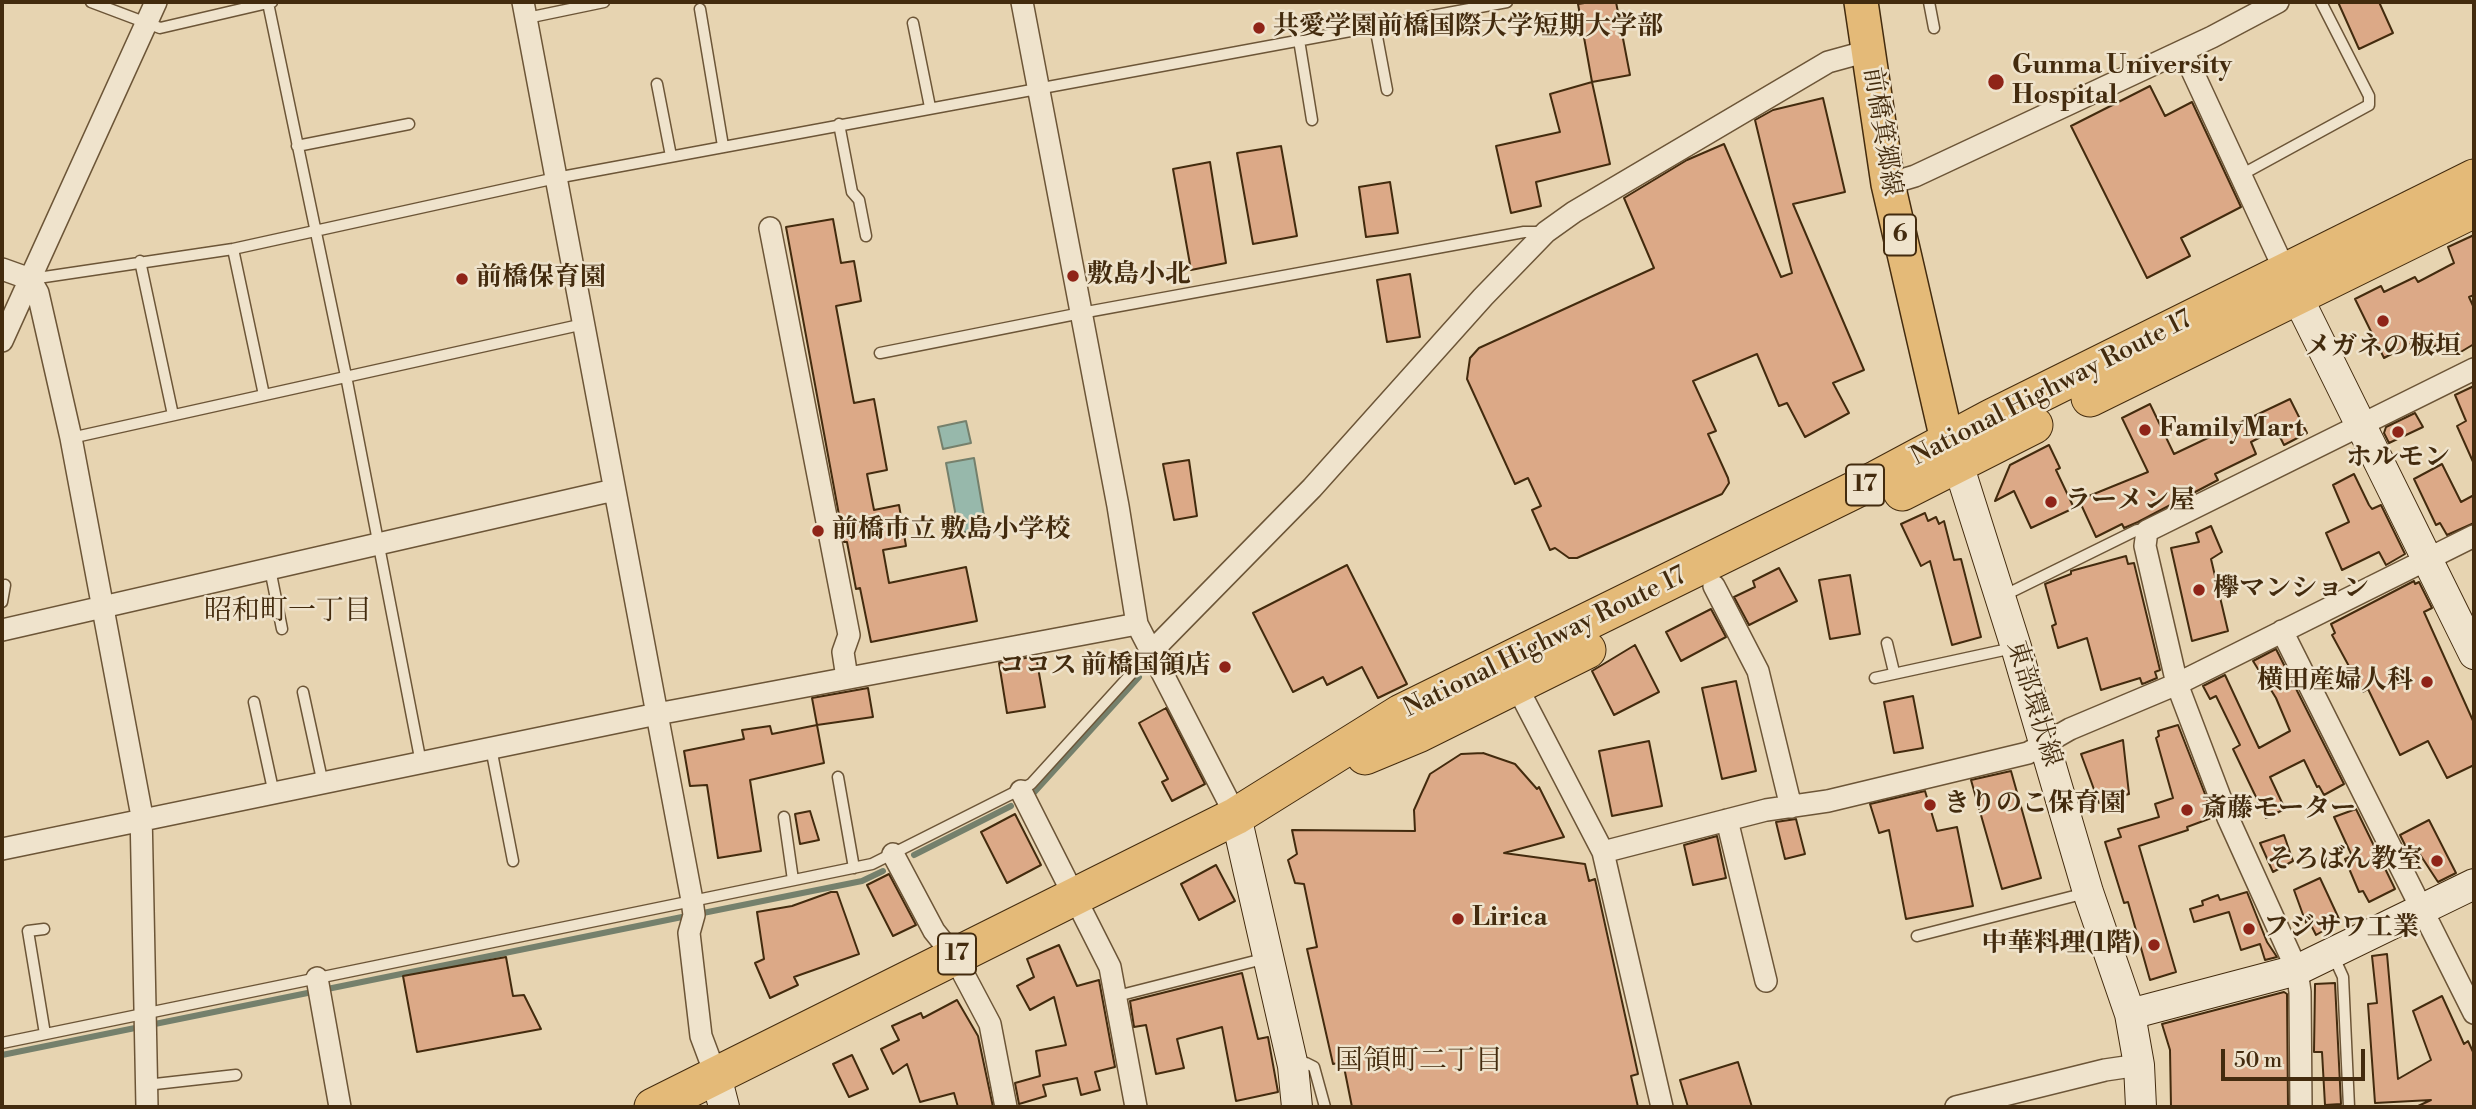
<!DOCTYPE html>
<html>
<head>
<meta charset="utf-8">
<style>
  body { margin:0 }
  #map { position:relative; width:2476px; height:1109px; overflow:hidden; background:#e7d4b1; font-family:"Libre Bodoni",serif }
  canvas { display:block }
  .frame { position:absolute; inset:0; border:4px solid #432b0e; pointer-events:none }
  .scale { position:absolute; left:2221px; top:1049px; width:144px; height:32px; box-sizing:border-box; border:4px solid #432b0e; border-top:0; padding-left:9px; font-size:21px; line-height:24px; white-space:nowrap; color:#432b0e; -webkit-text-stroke:5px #efe3cc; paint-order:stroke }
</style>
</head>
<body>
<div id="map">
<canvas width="2476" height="1109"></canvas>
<div class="frame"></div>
<div class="scale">50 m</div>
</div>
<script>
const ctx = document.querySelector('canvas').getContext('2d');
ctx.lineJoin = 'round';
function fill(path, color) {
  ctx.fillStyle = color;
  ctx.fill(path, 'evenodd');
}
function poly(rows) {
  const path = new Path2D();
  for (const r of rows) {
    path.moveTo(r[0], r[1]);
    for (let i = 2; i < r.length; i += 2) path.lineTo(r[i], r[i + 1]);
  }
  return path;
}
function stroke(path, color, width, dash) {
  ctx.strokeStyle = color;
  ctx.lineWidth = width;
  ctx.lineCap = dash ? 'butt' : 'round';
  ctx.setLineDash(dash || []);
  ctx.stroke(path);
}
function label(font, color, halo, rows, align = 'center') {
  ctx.font = font + ' "Libre Bodoni","Noto Serif JP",serif';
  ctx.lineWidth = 5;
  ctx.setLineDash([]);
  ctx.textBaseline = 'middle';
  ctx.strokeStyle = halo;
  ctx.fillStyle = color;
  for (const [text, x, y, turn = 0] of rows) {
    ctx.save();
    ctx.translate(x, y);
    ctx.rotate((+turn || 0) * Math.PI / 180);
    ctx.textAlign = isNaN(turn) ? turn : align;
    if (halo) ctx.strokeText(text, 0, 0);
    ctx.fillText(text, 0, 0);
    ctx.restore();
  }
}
const water = poly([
  [966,421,971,443,943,449,938,427,966,421],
  [974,458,986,528,959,533,946,463,974,458]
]);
fill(water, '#97b8ab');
stroke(water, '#75806c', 2);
stroke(poly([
  [1030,797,1139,677],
  [914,855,1011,806],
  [698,914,862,881,883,871],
  [2,1055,687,916]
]), '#75806c', 6);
const building = poly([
  [1591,2,1616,2,1630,75,1592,82,1578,4,1591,2],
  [2338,2,2379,2,2393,33,2359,49,2338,2],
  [1592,82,1610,164,1536,182,1541,206,1511,213,1496,146,1560,132,1550,94,1592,82],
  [2150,86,2165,116,2192,102,2241,207,2181,238,2190,256,2147,278,2071,126,2150,86],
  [1823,98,1845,192,1793,204,1864,370,1833,383,1849,413,1805,437,1787,403,1779,406,1757,354,1693,381,1716,431,1708,434,1728,478,1729,483,1722,494,1577,558,1569,558,1555,548,1550,550,1532,510,1541,506,1528,478,1515,484,1467,379,1470,358,1479,348,1654,268,1624,198,1687,160,1724,144,1781,277,1792,273,1755,120,1773,110,1823,98],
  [1281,146,1297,236,1253,244,1237,153,1281,146],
  [1210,162,1226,263,1191,270,1173,169,1210,162],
  [1390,182,1398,233,1366,237,1359,187,1390,182],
  [833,219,841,263,854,261,861,301,836,306,854,403,874,399,887,470,867,474,874,510,899,505,906,546,883,550,889,583,966,567,977,621,871,642,860,588,856,589,847,542,844,542,786,227,833,219],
  [2474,235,2474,295,2469,297,2474,308,2474,344,2459,353,2452,337,2424,352,2418,340,2384,358,2355,299,2381,286,2384,292,2415,277,2418,282,2454,263,2448,247,2474,235],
  [1410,274,1420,337,1387,342,1377,280,1410,274],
  [2474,386,2474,464,2457,426,2466,421,2455,395,2474,386],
  [2290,399,2307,433,2284,445,2276,429,2251,442,2256,454,2215,474,2218,480,2138,522,2124,528,2122,524,2096,537,2079,500,2148,472,2122,418,2150,404,2174,454,2290,399],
  [2415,413,2423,427,2389,443,2384,433,2386,427,2415,413],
  [2049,445,2060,468,2056,470,2074,508,2031,528,2014,491,1995,501,2010,465,2049,445],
  [1189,460,1197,516,1174,520,1163,464,1189,460],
  [2442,464,2461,502,2474,495,2474,523,2447,535,2440,523,2436,525,2414,479,2442,464],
  [2354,474,2369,505,2372,509,2381,505,2405,554,2386,565,2379,552,2342,570,2326,533,2349,522,2333,485,2354,474],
  [1925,513,1928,521,1936,517,1939,524,1944,521,1954,560,1961,559,1981,637,1952,645,1930,561,1921,566,1901,524,1925,513],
  [2211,526,2222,552,2211,559,2228,631,2192,641,2171,548,2199,542,2196,533,2211,526],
  [2126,556,2128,564,2134,563,2160,670,2155,672,2157,678,2145,683,2142,684,2140,678,2101,690,2087,638,2058,648,2052,626,2056,624,2045,584,2071,574,2071,571,2126,556],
  [1347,565,1407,684,1378,698,1362,667,1327,685,1323,677,1293,692,1253,613,1347,565],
  [1779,568,1797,601,1749,625,1734,597,1755,587,1753,581,1779,568],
  [1850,575,1860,634,1830,639,1819,580,1850,575],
  [2414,581,2415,584,2419,582,2432,608,2424,612,2474,723,2474,765,2447,778,2428,741,2400,755,2368,689,2363,692,2332,635,2335,633,2331,624,2414,581],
  [1711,609,1726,637,1681,661,1666,632,1711,609],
  [1635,645,1659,692,1614,715,1592,671,1635,645],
  [2276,649,2344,784,2324,795,2319,786,2317,787,2304,760,2270,777,2285,809,2266,818,2233,749,2240,745,2216,696,2210,699,2203,686,2225,675,2259,748,2290,731,2276,698,2253,661,2276,649],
  [1036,656,1045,707,1007,713,999,663,1036,656],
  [1736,681,1756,771,1722,779,1702,688,1736,681],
  [868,688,873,717,817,725,812,698,868,688],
  [1913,696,1923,748,1894,753,1884,702,1913,696],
  [1166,708,1205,784,1172,801,1162,782,1168,779,1139,723,1166,708],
  [817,725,824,763,750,780,761,851,718,858,707,785,690,786,684,751,744,739,742,730,770,726,772,734,817,725],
  [2178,725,2214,817,2187,827,2188,830,2139,846,2176,972,2150,980,2128,902,2124,903,2105,842,2121,837,2118,829,2159,817,2155,804,2173,798,2156,738,2159,736,2158,731,2178,725],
  [2123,740,2129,794,2099,803,2081,754,2123,740],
  [1649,741,1662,806,1612,816,1599,751,1649,741],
  [1483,753,1515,764,1537,789,1539,787,1564,837,1504,853,1585,864,1589,881,1595,879,1638,1074,1631,1076,1638,1107,1352,1107,1343,1062,1333,1064,1307,949,1317,947,1304,884,1295,883,1288,860,1297,854,1292,830,1415,831,1414,810,1430,774,1461,754,1483,753],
  [2011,771,2041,878,2002,889,1971,780,2011,771],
  [1925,791,1937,831,1957,827,1973,906,1906,919,1889,830,1879,833,1870,804,1925,791],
  [2356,809,2395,889,2369,902,2363,891,2359,892,2345,859,2352,856,2334,817,2356,809],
  [810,811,819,840,800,844,795,814,810,811],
  [1015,814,1041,865,1007,883,981,832,1015,814],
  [1796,819,1805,854,1785,859,1776,822,1796,819],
  [2429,820,2456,873,2438,882,2419,853,2411,857,2400,835,2429,820],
  [2284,835,2293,861,2273,872,2260,843,2284,835],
  [1717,836,1726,878,1693,885,1684,845,1717,836],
  [1216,865,1235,901,1199,920,1181,884,1216,865],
  [889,874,916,925,893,936,867,885,889,874],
  [2320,878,2340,921,2316,935,2309,921,2306,923,2294,890,2320,878],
  [831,892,837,892,859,954,794,977,798,985,770,998,755,963,764,959,757,912,792,906,831,892],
  [2247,892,2267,942,2277,957,2265,960,2260,944,2241,950,2229,912,2194,922,2190,909,2203,905,2202,901,2218,895,2220,900,2247,892],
  [1059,945,1077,986,1099,980,1115,1067,1095,1072,1100,1090,1081,1095,1077,1078,1043,1085,1046,1096,1019,1104,1015,1083,1040,1076,1036,1051,1066,1045,1054,997,1030,1010,1017,986,1034,977,1027,959,1059,945],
  [2387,954,2398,1079,2431,1060,2413,1011,2442,996,2464,1044,2468,1041,2474,1054,2474,1107,2416,1107,2431,1100,2375,1103,2368,1004,2377,1003,2372,956,2387,954],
  [506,957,513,996,524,995,541,1029,417,1052,403,976,506,957],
  [1242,973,1258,1039,1268,1037,1278,1092,1236,1101,1222,1027,1177,1039,1184,1068,1156,1074,1146,1025,1134,1027,1130,1001,1242,973],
  [2335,983,2341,1104,2325,1105,2322,1052,2314,1052,2315,984,2335,983],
  [2284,992,2287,994,2288,1107,2171,1107,2170,1050,2162,1024,2284,992],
  [957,1000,978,1036,993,1107,958,1107,954,1093,920,1102,907,1064,893,1074,881,1049,899,1040,892,1026,921,1013,923,1018,957,1000],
  [852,1055,868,1089,849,1097,833,1064,852,1055],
  [1738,1062,1752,1107,1688,1107,1680,1080,1738,1062]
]);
fill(building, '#dca987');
stroke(building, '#432b0e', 2);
const lane = poly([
  [91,2,160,28,272,2],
  [1929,2,1934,28],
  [268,3,346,376,421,763],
  [700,9,723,146],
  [527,18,604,2],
  [913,23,930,107],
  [1375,26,1387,90],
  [1299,40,1312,120],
  [657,84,671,156],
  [839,124,852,192,859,200,866,236],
  [297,146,409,124],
  [2241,175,2369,105,2369,96,2321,2],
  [233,249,264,395],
  [140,261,173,415],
  [31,279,233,249,556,178,1507,2],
  [880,353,1081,313,1524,232,1543,232],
  [71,438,584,324],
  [270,569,282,629],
  [2003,596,2137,530,2147,531],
  [2,602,5,585],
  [1887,643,1894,672],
  [1875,678,2013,648],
  [303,692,323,784],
  [254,702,274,794],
  [491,748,513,861],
  [838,777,854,868],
  [784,817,793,880],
  [44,929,28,931,45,1034],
  [1917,936,2086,893],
  [2333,955,2343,977,2349,1107],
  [1117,996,1267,958],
  [2,1043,872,864,1031,784,1151,652],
  [1296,1065,1306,1063,1314,1067,1325,1107],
  [146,1085,236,1075]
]);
const street = poly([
  [523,2,692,900,694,915,689,933,701,1036,716,1076],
  [1022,2,1118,506,1137,624,1236,816],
  [2183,51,2286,273],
  [1888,184,1915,176,2212,37,2278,2],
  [770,228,849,635,843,652,847,678],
  [2,269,30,279,2,341],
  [1714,586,1758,671,1791,807],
  [2,630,614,490],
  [2282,631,2474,1013],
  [1151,652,1312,488,1483,297,1546,232,1574,212,1828,62,1868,51],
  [1516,685,1603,852,1662,1107],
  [1021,791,1110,967,1136,1107],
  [1727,820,1766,981],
  [2,849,657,714,1137,624],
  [1603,852,1766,810,1828,801,2028,753,2070,729,2177,684,2474,536],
  [893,854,934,931,954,956,990,1024,1006,1107],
  [317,978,340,1107],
  [147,1107,141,811,71,438,38,293,30,279,156,2],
  [1956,1107,2105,1070,2139,1065],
  [2301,1107,2300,992,2297,970,2228,818,2177,684,2145,546,2147,531,2474,369]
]);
const secondary = poly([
  [2288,278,2474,654],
  [1958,464,2016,647,2088,892,2130,1014,2139,1065,2141,1107],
  [1236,816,1293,1066,1297,1107],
  [2130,1014,2297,970,2474,884],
  [716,1076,724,1107]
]);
const primary = poly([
  [1861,2,1888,184,1947,440,1958,464]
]);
const highway = poly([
  [2090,398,2474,209],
  [1902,492,2034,425],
  [1365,756,1418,734,1587,650],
  [653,1107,1236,816,1401,713,1877,479,1991,418,2474,178]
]);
stroke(lane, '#6c5537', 13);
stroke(street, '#6c5537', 24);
stroke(secondary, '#432b0e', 32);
stroke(primary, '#432b0e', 36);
stroke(highway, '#432b0e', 39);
stroke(lane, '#efe3cc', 10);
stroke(street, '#efe3cc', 21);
stroke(secondary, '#efe3cc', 30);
stroke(primary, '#e4ba78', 33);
stroke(highway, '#e4ba78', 37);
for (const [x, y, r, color] of [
  [1259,28,7,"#8f2418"],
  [1996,82,9,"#8f2418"],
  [1073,276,7,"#8f2418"],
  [462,279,7,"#8f2418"],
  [2383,321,7,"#8f2418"],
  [2145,430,7,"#8f2418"],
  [2398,432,7,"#8f2418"],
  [2051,502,7,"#8f2418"],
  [818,531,7,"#8f2418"],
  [2199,590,7,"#8f2418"],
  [1225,667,7,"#8f2418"],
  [2427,682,7,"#8f2418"],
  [1930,805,7,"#8f2418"],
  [2187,810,7,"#8f2418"],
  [2437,861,7,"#8f2418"],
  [1458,919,7,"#8f2418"],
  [2249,929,7,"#8f2418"],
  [2154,945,7,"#8f2418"]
]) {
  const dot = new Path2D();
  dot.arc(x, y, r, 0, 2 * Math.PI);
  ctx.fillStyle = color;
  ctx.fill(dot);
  stroke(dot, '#efe3cc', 2.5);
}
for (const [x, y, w] of [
  [1900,235,32],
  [1865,485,38],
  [957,954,38]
]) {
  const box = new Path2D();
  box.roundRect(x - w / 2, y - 20.5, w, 41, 5);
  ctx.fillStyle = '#efe3cc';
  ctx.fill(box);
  stroke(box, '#432b0e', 2);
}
label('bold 24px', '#432b0e', null, [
  ["6",1900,235],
  ["17",1865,485],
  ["17",957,954]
]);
label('bold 26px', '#432b0e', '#efe3cc', [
  ["共愛学園前橋国際大学短期大学部",1273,28],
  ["Gunma University",2012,67],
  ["Hospital",2012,97],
  ["敷島小北",1087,276],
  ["前橋保育園",476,279],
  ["メガネの板垣",2383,348,"center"],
  ["FamilyMart",2159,430],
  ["ホルモン",2398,459,"center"],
  ["ラーメン屋",2065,502],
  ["前橋市立 敷島小学校",832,531],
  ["欅マンション",2213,590],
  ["ココス 前橋国領店",1211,667,"right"],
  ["横田産婦人科",2413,682,"right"],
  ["きりのこ保育園",1944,805],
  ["斎藤モーター",2201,810],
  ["そろばん教室",2423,861,"right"],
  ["Lirica",1472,919],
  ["フジサワ工業",2263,929],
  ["中華料理(1階)",2140,945,"right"]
], 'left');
label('26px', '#432b0e', '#efe3cc', [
  ["前橋箕郷線",1881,132,81],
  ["National Highway Route 17",2052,389,-27],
  ["National Highway Route 17",1545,643,-26],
  ["東部環状線",2033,704,73]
]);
label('28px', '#432b0e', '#efe3cc', [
  ["昭和町一丁目",288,612],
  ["国領町二丁目",1419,1062]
]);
</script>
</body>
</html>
